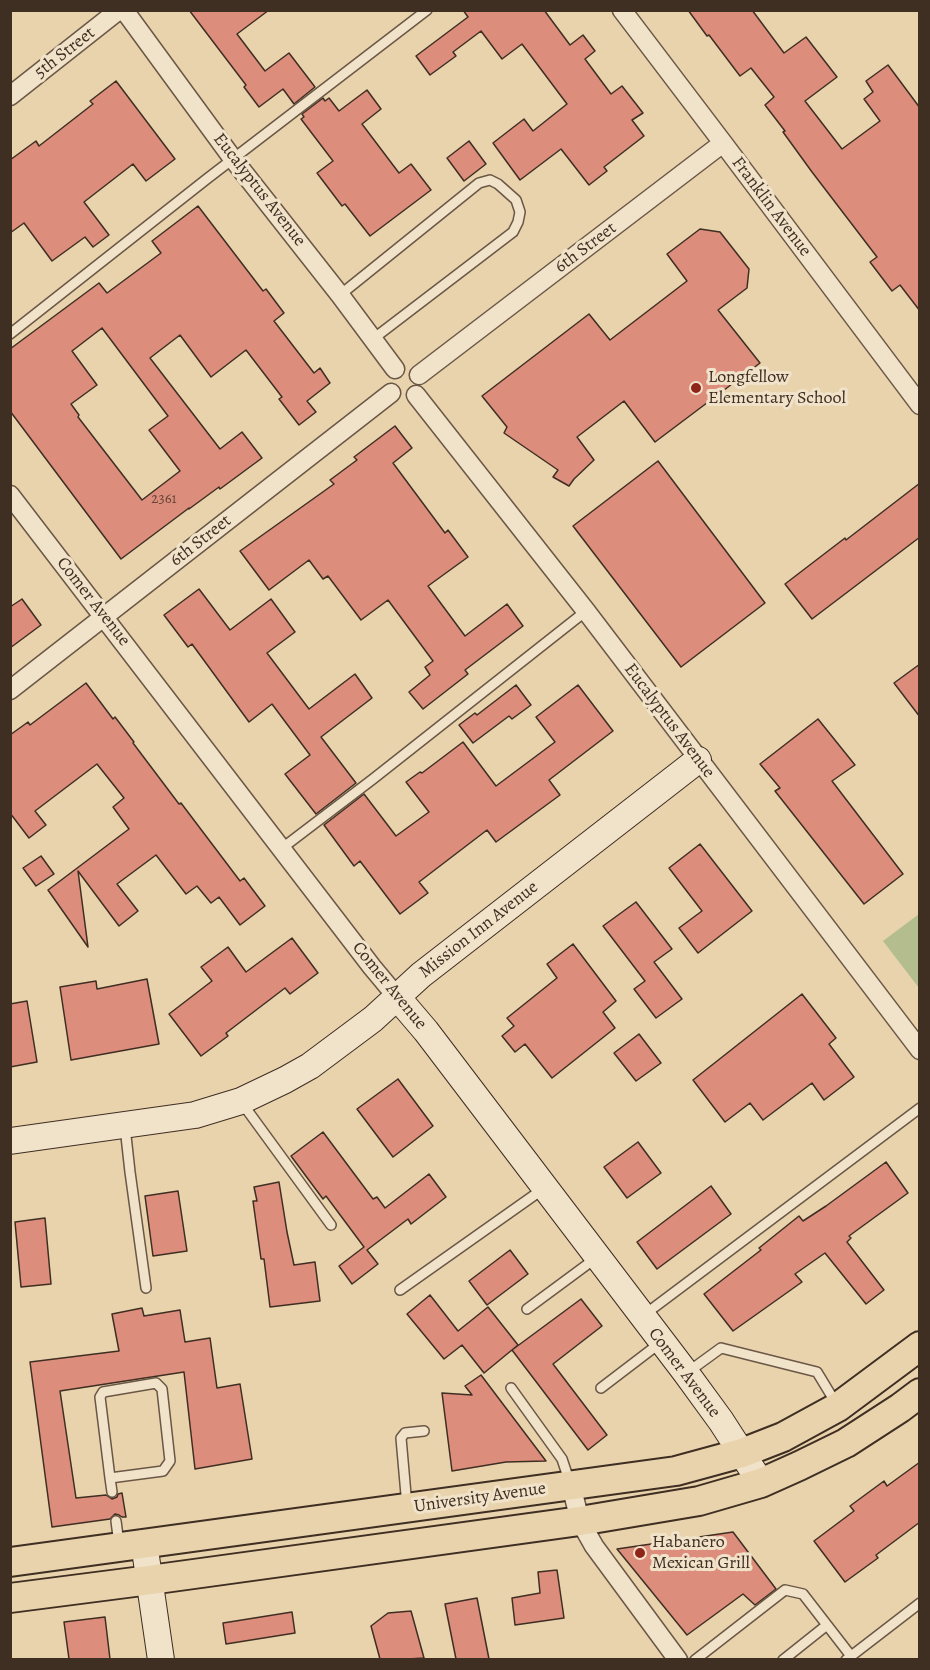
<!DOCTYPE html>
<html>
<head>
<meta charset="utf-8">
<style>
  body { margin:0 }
  #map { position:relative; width:930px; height:1670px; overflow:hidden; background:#e9d3ad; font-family:Alegreya,serif }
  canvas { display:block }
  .frame { position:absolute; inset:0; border:12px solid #3f2e22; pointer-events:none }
</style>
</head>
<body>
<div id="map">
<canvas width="930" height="1670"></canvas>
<div class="frame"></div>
</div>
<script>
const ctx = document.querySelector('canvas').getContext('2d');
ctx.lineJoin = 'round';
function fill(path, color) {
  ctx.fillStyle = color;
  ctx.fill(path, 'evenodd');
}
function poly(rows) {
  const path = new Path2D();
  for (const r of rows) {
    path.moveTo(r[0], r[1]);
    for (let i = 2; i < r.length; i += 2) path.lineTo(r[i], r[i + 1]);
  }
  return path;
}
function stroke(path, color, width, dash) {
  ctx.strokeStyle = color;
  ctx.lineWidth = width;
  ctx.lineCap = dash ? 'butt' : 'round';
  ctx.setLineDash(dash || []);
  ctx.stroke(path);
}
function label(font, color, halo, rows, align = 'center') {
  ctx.font = font + ' Alegreya,serif';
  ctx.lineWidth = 6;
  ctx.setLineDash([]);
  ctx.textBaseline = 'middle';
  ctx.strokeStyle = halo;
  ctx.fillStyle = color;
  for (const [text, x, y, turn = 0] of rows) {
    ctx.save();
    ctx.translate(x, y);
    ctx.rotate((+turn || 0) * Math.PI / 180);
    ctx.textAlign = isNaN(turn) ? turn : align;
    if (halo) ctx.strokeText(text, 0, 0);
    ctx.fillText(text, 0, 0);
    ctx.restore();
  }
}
fill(poly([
  [919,914,919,988,883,941]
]), '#b3bd8d');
const building = poly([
  [189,10,269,10,237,34,265,71,289,53,315,87,294,104,283,89,259,107,244,87,246,85,189,10],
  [463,10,544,10,570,45,583,35,595,51,585,59,611,94,622,86,643,113,632,120,644,136,604,167,607,171,589,185,561,149,520,180,493,143,524,119,533,131,567,104,522,44,502,59,481,31,453,52,456,56,430,75,416,56,468,17,463,10],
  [688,10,752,10,784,53,806,37,837,77,805,101,842,149,880,121,864,99,873,92,866,81,888,65,920,108,920,311,900,285,892,291,870,262,877,257,812,172,783,132,785,131,765,105,774,97,751,68,740,76,709,35,707,36,688,10],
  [116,81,175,159,146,181,133,164,84,202,109,235,93,247,85,237,52,261,24,223,10,233,10,160,36,141,39,146,93,104,90,101,116,81],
  [367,90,381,109,362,124,399,173,411,164,431,190,370,236,345,204,342,206,317,173,333,161,301,119,304,117,302,114,323,98,325,101,329,98,339,111,367,90],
  [469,141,486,164,464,181,447,158,469,141],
  [198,206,263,291,266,289,284,313,274,321,314,373,320,368,330,383,307,401,316,412,299,425,279,399,282,397,246,350,211,377,180,335,150,358,220,449,242,432,262,458,220,489,219,487,189,509,189,508,121,559,10,411,10,349,99,283,107,293,161,253,152,241,198,206],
  [102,328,168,416,149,430,180,471,142,500,78,417,79,415,71,404,97,385,72,351,102,328],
  [700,229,720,232,749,269,747,288,718,310,760,363,655,442,624,401,577,437,594,460,574,479,569,486,553,477,558,470,504,433,507,427,482,396,589,314,610,340,687,281,667,254,700,229],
  [395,426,412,448,393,463,445,533,448,530,468,557,428,586,465,636,507,604,523,626,465,670,468,674,423,709,409,692,430,675,425,667,433,661,388,600,361,620,328,576,323,579,309,560,269,590,240,551,334,484,330,480,357,460,354,457,395,426],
  [658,461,765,603,681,667,573,526,658,461],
  [920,483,920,537,812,619,785,584,845,538,846,540,920,483],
  [199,589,230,630,271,599,295,632,267,653,309,709,355,674,372,698,321,737,356,783,316,814,285,774,310,755,272,704,249,722,192,644,188,647,164,615,199,589],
  [22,599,41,625,10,648,10,607,22,599],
  [920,664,920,717,894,683,920,664],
  [86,683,113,719,115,717,134,742,133,743,179,804,181,803,240,881,244,878,265,906,240,925,219,897,211,903,197,886,186,894,156,855,117,884,138,911,119,926,78,871,88,947,48,890,129,829,113,807,124,798,97,764,35,811,46,825,29,838,10,813,10,735,28,722,30,725,86,683],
  [516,685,531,705,512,719,509,716,473,743,459,725,475,713,477,715,516,685],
  [578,685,613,731,549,780,560,795,496,842,487,830,419,882,428,893,400,914,360,861,354,866,324,825,364,794,396,836,429,812,406,782,420,772,422,773,463,742,496,786,555,742,536,717,578,685],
  [818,719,855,765,832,781,903,874,864,904,775,791,780,788,760,764,818,719],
  [700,844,752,911,698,953,679,928,702,911,669,868,700,844],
  [41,856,54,874,36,886,23,868,41,856],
  [636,902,672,949,654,962,682,999,656,1018,634,989,645,981,603,926,636,902],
  [292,938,318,973,290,994,285,988,226,1033,228,1036,201,1056,169,1014,212,981,201,967,228,947,246,972,292,938],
  [573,944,616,1001,603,1012,615,1028,552,1078,525,1044,515,1052,502,1036,514,1026,507,1018,557,978,547,964,573,944],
  [147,979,159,1044,71,1060,60,987,96,981,97,989,147,979],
  [802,994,836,1038,829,1044,854,1077,824,1100,812,1083,763,1120,750,1103,725,1122,693,1080,802,994],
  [27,1001,37,1062,10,1067,10,1004,27,1001],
  [639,1034,661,1063,636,1081,614,1053,639,1034],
  [398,1079,433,1126,393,1157,357,1109,398,1079],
  [323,1132,373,1199,377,1197,385,1208,429,1174,446,1197,411,1224,408,1219,367,1250,378,1264,352,1284,339,1266,364,1247,326,1196,323,1199,291,1156,323,1132],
  [638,1142,661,1173,627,1198,604,1167,638,1142],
  [886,1162,908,1193,849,1236,851,1238,847,1242,884,1290,866,1304,825,1253,795,1274,802,1282,733,1331,704,1294,761,1250,759,1248,799,1216,803,1221,826,1206,886,1162],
  [279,1182,287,1232,294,1265,315,1262,320,1301,270,1307,264,1259,261,1259,253,1201,257,1201,254,1187,279,1182],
  [711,1186,731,1214,657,1269,637,1242,711,1186],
  [178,1191,187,1251,153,1256,145,1196,178,1191],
  [45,1218,51,1284,21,1287,15,1222,45,1218],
  [510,1250,528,1274,487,1305,469,1281,510,1250],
  [430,1295,458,1331,488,1307,518,1345,484,1373,462,1345,444,1359,407,1314,430,1295],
  [581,1299,602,1326,553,1364,607,1435,588,1450,512,1350,581,1299],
  [142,1308,144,1316,180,1310,185,1342,210,1338,217,1388,240,1384,252,1459,195,1469,184,1372,60,1391,76,1498,106,1495,112,1499,117,1497,118,1494,122,1493,126,1517,122,1517,119,1515,115,1514,110,1519,52,1527,30,1362,119,1351,112,1314,142,1308],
  [481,1375,546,1461,506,1462,452,1471,442,1393,472,1395,465,1386,481,1375],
  [920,1462,920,1522,876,1555,878,1558,845,1582,814,1541,854,1511,850,1506,884,1481,887,1486,920,1462],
  [733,1532,776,1589,755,1605,743,1594,687,1635,617,1549,733,1532],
  [557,1570,564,1618,515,1625,512,1598,540,1593,538,1572,557,1570],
  [477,1598,489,1659,456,1659,445,1604,477,1598],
  [411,1611,424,1658,408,1659,380,1659,371,1626,388,1613,411,1611],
  [292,1612,295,1633,226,1644,223,1623,292,1612],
  [105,1617,110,1659,69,1659,64,1622,105,1617]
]);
fill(building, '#dc8d7c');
stroke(building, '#3f2e22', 1.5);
const lane = poly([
  [340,295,479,183,490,180,498,184,516,200,520,212,518,222,513,232,373,339],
  [10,334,208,178,427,10],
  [281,849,373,779,586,611],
  [242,1103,331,1225],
  [125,1127,130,1172,146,1288],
  [400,1290,543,1189],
  [527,1309,596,1258],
  [644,1315,920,1108],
  [688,1372,721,1348,817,1372,837,1405],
  [511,1388,562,1459,570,1483],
  [601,1388,660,1343],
  [110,1478,163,1471,170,1461,162,1389,156,1383,103,1392,100,1397,110,1478,112,1492],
  [407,1506,401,1438,405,1433,424,1431],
  [116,1521,119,1544],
  [695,1660,785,1590,803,1594,851,1656],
  [783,1660,827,1625],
  [846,1660,920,1603]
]);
const street = poly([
  [124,10,233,159,340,295,395,369],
  [622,10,723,143,920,405],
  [10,96,119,10],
  [419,375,723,143],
  [416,395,586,611,920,1050],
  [10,495,372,967,397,997],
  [10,690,391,393],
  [571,1485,580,1521,594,1546,678,1660]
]);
const secondary = poly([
  [397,997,426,1031,686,1373,721,1421,761,1483],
  [10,1141,195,1115,241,1101,285,1080,310,1066,373,1019,421,975,698,760],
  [144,1543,161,1660]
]);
const primary = poly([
  [10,1562,676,1471,742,1453,783,1437,838,1407,920,1346],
  [10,1598,150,1580,580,1521,699,1501,761,1483,799,1466,846,1443,900,1408,920,1393]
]);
stroke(lane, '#6a5745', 12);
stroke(street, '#6a5745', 21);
stroke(secondary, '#3f2e22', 28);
stroke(primary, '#3f2e22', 32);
stroke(lane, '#f1e2ca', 9);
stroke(street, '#f1e2ca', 18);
stroke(secondary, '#f1e2ca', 26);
stroke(primary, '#e9d3ad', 28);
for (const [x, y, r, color] of [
  [696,388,6,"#8f2418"],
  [640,1553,6,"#8f2418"]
]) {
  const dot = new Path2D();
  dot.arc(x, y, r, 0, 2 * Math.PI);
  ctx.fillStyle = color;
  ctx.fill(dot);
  stroke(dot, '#f1e2ca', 2);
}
label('15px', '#664638', null, [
  ["2361",164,499]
]);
label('18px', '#3f2e22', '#f1e2ca', [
  ["5th Street",65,53,-38],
  ["Eucalyptus Avenue",259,190,52],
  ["Franklin Avenue",771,207,53],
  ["6th Street",586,248,-37],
  ["6th Street",201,541,-38],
  ["Comer Avenue",93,602,52],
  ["Eucalyptus Avenue",669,721,53],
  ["Mission Inn Avenue",479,930,-38],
  ["Comer Avenue",389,986,51],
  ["Comer Avenue",684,1373,53],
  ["University Avenue",480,1498,-8]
]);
label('18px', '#3f2e22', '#f1e2ca', [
  ["Longfellow",708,378],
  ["Elementary School",708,399],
  ["Habanero",652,1543],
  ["Mexican Grill",652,1564]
], 'left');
</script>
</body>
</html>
